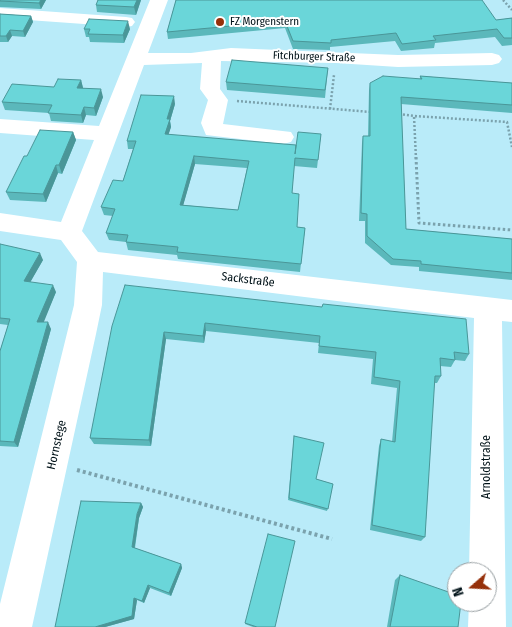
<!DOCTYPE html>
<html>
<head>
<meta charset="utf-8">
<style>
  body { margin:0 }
  #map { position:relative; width:512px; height:627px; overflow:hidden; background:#b9ebf9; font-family:"Fira Sans Condensed",sans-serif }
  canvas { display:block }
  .north { position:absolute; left:447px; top:562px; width:50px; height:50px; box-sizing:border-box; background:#fff; border:1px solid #99a0a3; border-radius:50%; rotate:251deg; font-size:14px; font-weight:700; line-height:20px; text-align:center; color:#001218 }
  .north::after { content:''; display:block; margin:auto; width:18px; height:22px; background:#96300a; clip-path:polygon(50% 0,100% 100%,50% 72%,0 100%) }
</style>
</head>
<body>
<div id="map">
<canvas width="512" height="627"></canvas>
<div class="north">N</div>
</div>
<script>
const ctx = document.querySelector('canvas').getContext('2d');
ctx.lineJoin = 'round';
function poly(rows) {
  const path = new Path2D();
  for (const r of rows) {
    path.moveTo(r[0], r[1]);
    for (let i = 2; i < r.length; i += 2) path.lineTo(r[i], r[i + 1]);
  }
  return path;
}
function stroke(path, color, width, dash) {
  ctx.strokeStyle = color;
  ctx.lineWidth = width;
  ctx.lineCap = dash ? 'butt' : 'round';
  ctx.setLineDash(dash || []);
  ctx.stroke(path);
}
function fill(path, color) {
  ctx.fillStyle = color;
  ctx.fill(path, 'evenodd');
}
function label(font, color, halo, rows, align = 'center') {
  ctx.font = font + ' "Fira Sans Condensed",sans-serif';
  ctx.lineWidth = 4;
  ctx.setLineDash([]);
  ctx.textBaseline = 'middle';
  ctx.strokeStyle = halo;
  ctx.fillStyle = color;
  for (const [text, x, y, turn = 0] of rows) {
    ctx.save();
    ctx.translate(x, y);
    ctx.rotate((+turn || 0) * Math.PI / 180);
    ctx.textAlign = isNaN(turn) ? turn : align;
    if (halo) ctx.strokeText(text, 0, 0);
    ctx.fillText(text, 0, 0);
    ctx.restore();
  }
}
stroke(poly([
  [503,0,512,10],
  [237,101,371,112],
  [330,109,334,75],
  [399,114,414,116],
  [416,159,414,116,507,122,512,147]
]), '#7ba2ad', 2.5, [2, 2]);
stroke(poly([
  [416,157,419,223,512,230]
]), '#7ba2ad', 3, [2.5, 2.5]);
stroke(poly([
  [77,470,332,539]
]), '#7ba2ad', 4, [3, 3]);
fill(poly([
  [150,0,168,0,148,53,191,53,231,48,398,55,492,53,499,55,502,59,499,63,492,65,398,67,336,63,221,61,220,89,228,100,223,124,291,132,294,137,291,142,283,144,206,135,201,123,208,100,200,89,202,63,144,65,82,231,98,252,512,300,512,322,502,321,506,627,468,627,469,602,487,602,487,572,469,572,474,318,103,272,102,305,96,334,32,627,0,627,0,604,74,305,77,262,61,240,0,231,0,213,61,222,94,140,0,133,0,119,99,126,150,0],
  [0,8,126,17,132,18,135,22,132,26,126,27,0,18,0,8]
]), '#fff');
fill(poly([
  [0,0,46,0,41,9,0,7],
  [141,0,136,15,97,12,96,5],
  [176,0,496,20,512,18,512,45,502,46,495,37,435,43,434,48,401,51,395,41,330,47,330,50,293,49,285,28,168,39,167,32],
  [0,14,31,16,33,22,25,37,12,36,8,42,0,42],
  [84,29,130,29,124,43,90,42,89,37,86,37],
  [328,68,325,98,227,90,226,82],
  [420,76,512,83,512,113,401,104,406,229,512,239,512,280,419,271,419,267,391,265,365,243,365,221,359,221,362,143,363,136,368,136,369,90,370,83,420,79],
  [81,80,83,88,103,97,96,116,86,115,83,123,51,121,49,113,5,110,2,102],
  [175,104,170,121,171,127,168,135,296,145,321,134,317,168,294,166,292,193,297,227,305,228,300,272,178,259,177,255,128,250,126,242,109,240,106,233,113,216,104,215,101,207,123,181,133,149,128,149,127,141],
  [195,164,247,168,238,210,183,205],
  [73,132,76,140,62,174,58,173,46,202,10,200,6,192,27,156],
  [0,244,43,260,30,282,56,292,43,322,51,329,18,447,0,446,0,351,8,325,0,324],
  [125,285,469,354,465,361,455,360,451,367,440,366,441,376,437,383,434,383,425,537,421,541,370,530,379,446,381,439,392,442,397,388,371,384,373,359,318,353,319,343,206,331,204,343,166,339,151,446,94,444,90,438],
  [294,436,316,479,333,484,327,511,288,500],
  [141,503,143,507,139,518,135,548,181,564,182,568,171,596,150,588,144,603,137,600,134,619,105,627],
  [400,575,458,627,387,627,395,580],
  [245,623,275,627,253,627,245,624]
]), '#5bb8bb');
fill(poly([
  [41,0,46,0,41,9,39,3],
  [137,0,141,0,136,15,134,7],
  [31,16,33,22,25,37,23,31],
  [128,21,130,29,124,43,123,35],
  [10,30,12,36,8,42,6,36],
  [81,80,83,88,77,88],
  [101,89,103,97,96,116,94,108],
  [174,96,175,104,170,121,171,127,166,142,165,134,167,119],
  [84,107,86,115,83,123,81,115],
  [73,132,76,140,62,174,59,165],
  [194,156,195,164,181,213,180,205],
  [56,165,58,173,46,202,43,194],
  [40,253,43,260,27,288,24,281],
  [53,285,56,292,41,329,37,322],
  [48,322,51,329,18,447,14,442],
  [205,323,206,331,204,343,203,336],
  [164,332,166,339,151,446,149,440],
  [141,503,143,507,139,518,134,551,132,547,137,514],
  [181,564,182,568,171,596,169,593],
  [148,585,150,588,144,603,142,601],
  [134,598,137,600,134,619,105,627,95,627]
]), '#4a9698');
const building = poly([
  [0,0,41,0,39,3,0,1,0,0],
  [98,0,137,0,134,7,96,5,98,0],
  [176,0,482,0,496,20,512,18,512,38,504,38,497,29,433,36,436,40,402,44,396,33,331,40,331,43,293,41,285,21,167,32,176,0],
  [0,14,31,16,23,31,10,30,6,36,0,36,0,14],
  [89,19,128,21,123,35,88,34,90,29,84,29,89,19],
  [232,60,328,68,325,90,226,82,232,60],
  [383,76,422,79,420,76,512,83,512,105,401,97,406,229,512,239,512,273,421,264,421,261,393,259,367,236,367,214,361,213,363,136,370,136,370,83,383,76],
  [58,79,81,80,77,88,101,89,94,108,84,107,81,115,48,113,52,105,2,102,12,84,54,87,58,79],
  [141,95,174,96,167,119,170,119,165,134,296,145,295,154,298,132,321,134,318,160,295,158,292,193,299,194,297,227,305,228,301,264,177,252,178,247,126,242,128,235,106,233,115,209,101,207,113,180,123,181,136,141,127,141,141,95],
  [194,156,249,161,238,210,180,205,194,156],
  [40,130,73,132,59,165,56,165,43,194,6,192,24,156,27,156,40,130],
  [0,244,40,253,24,281,53,285,37,322,48,322,14,442,0,441,0,351,10,319,0,318,0,244],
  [125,285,322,307,323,304,466,319,469,354,454,352,455,360,440,358,441,376,435,376,425,537,372,525,381,439,395,442,400,381,374,377,376,352,319,346,320,336,205,323,203,336,164,332,149,440,90,438,112,326,125,285],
  [294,436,324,443,316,479,333,484,328,509,289,498,294,436],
  [81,501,141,503,137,514,132,547,181,564,169,593,148,585,142,601,134,598,132,616,95,627,55,627,81,501],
  [268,534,295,541,275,627,257,627,245,623,268,534],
  [400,575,457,595,457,602,461,602,458,627,390,627,400,575]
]);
fill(building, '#6ad6d9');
stroke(building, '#4a9698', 1);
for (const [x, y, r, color] of [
  [220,22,5,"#96300a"]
]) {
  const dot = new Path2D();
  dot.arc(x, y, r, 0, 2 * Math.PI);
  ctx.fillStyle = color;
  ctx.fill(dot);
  stroke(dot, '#fff', 2);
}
label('11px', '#001218', '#fff', [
  ["FZ Morgenstern",230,22]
], 'left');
label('11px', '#001218', '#fff', [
  ["Fitchburger Straße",314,57,2]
]);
label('12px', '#001218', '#fff', [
  ["Sackstraße",248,280,7],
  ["Hornstege",57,445,-77],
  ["Arnoldstraße",487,467,-90]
]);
</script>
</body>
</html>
